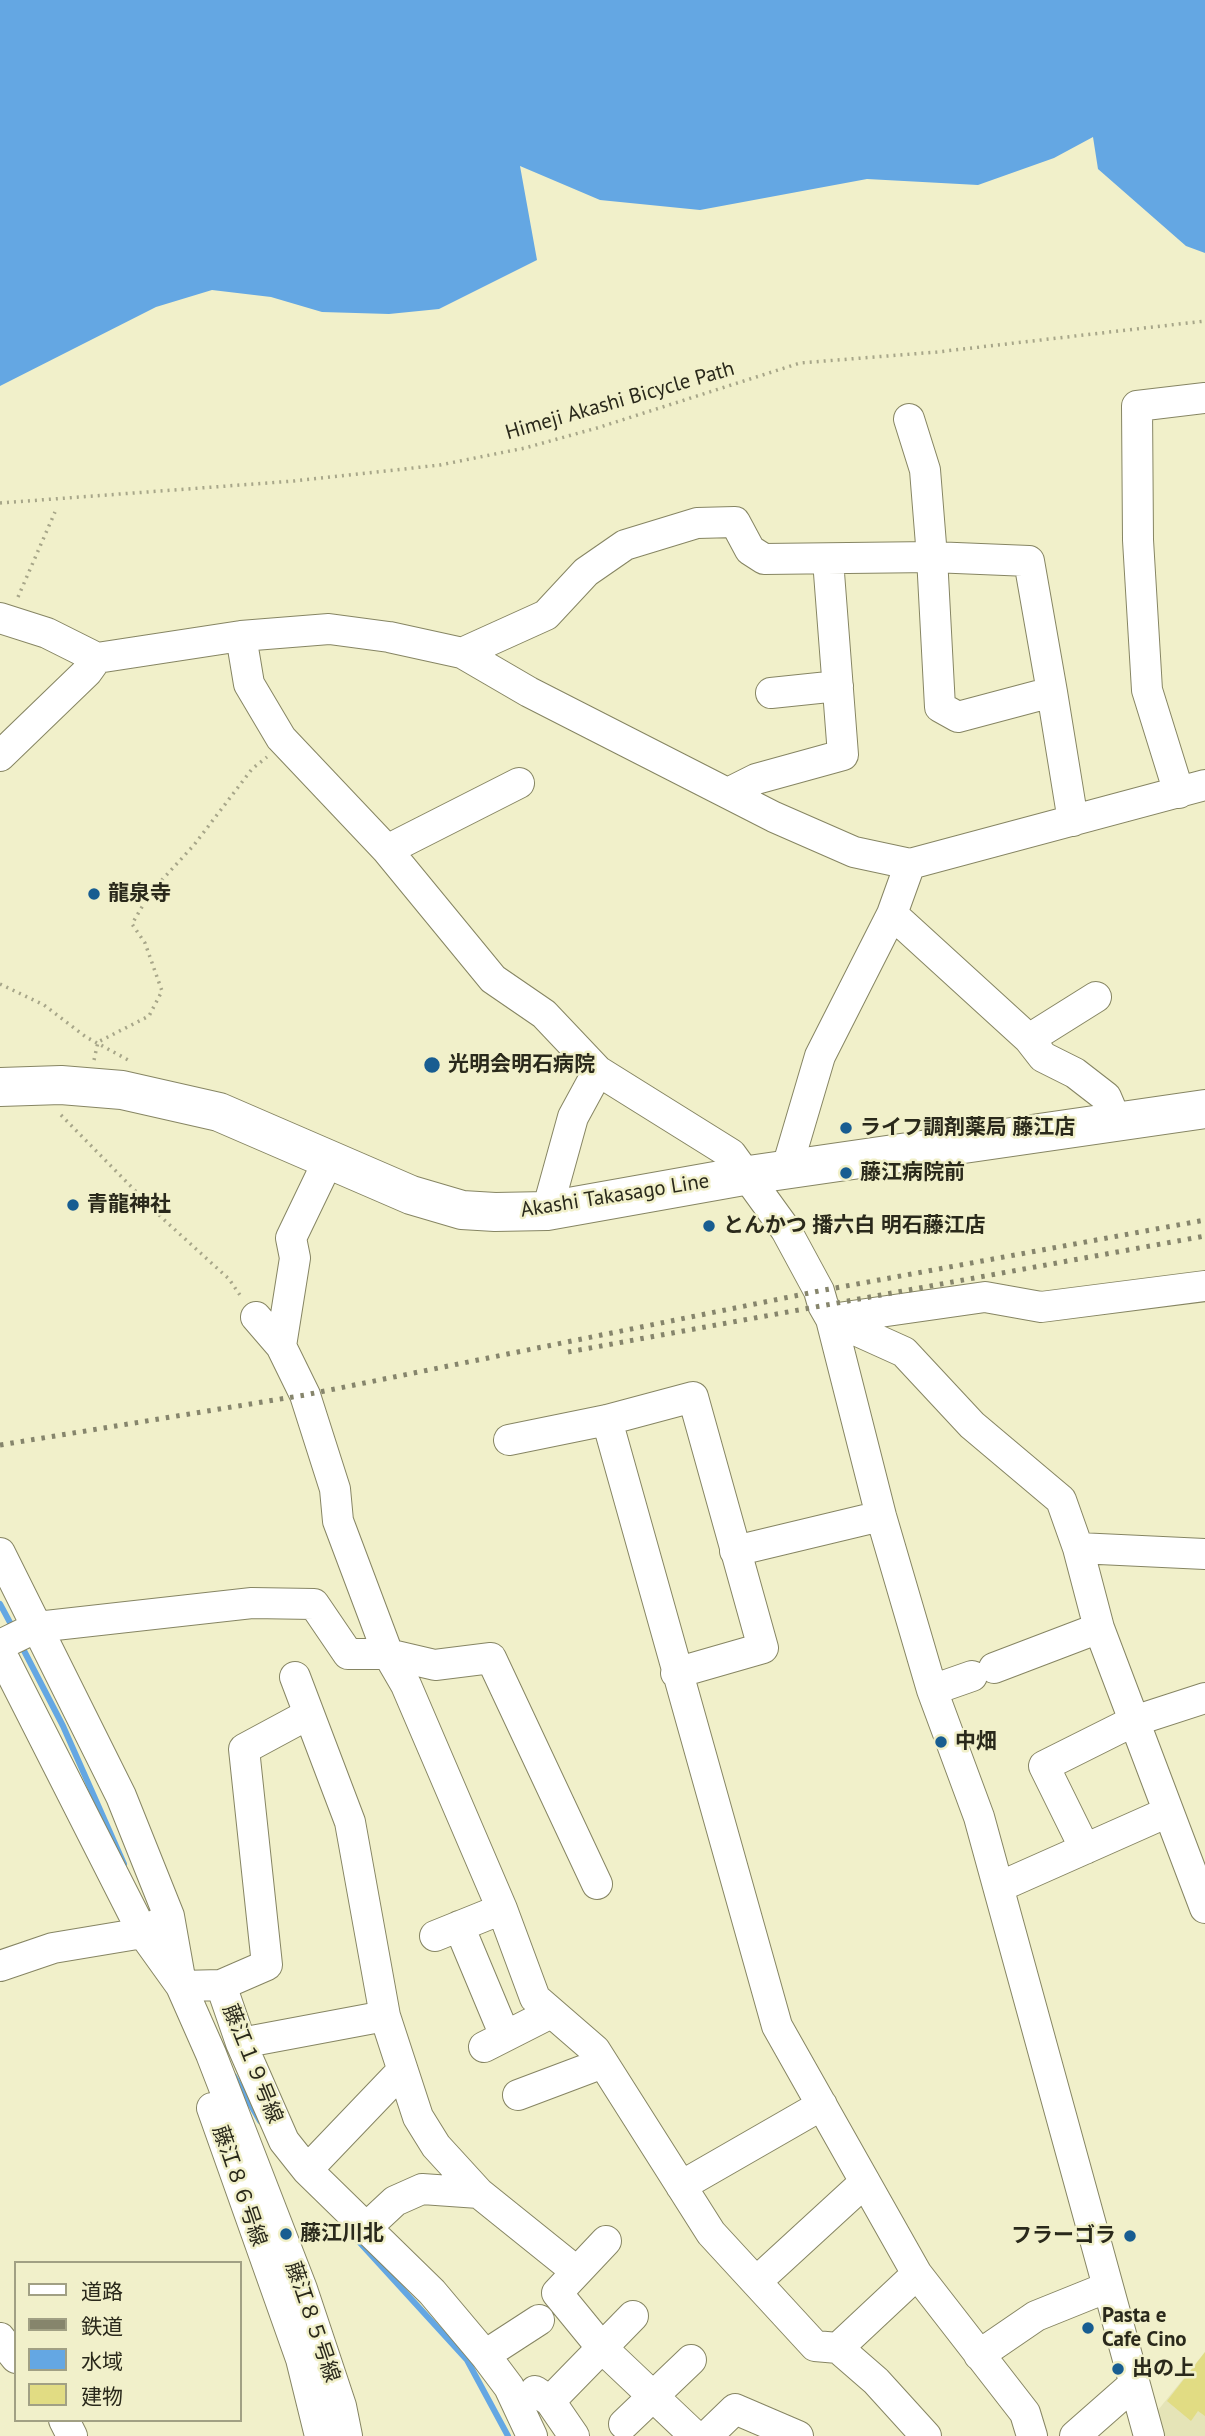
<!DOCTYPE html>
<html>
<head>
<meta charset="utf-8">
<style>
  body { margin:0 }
  #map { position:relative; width:1205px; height:2436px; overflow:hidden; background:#f1f0ca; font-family:"PT Sans","Noto Sans JP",sans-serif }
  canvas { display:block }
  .legend { position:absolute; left:14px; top:2261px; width:228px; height:161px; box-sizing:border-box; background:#f1f0ca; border:2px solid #a1a084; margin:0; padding:9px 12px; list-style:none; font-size:21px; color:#2a291b }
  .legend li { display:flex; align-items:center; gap:14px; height:35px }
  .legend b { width:35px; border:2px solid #a1a084 }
</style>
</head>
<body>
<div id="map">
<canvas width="1205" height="2436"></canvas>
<ul class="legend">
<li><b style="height:9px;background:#fff"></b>道路</li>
<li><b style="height:9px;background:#86856c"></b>鉄道</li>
<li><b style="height:19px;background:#64a7e3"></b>水域</li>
<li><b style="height:19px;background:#e1dc83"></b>建物</li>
</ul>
</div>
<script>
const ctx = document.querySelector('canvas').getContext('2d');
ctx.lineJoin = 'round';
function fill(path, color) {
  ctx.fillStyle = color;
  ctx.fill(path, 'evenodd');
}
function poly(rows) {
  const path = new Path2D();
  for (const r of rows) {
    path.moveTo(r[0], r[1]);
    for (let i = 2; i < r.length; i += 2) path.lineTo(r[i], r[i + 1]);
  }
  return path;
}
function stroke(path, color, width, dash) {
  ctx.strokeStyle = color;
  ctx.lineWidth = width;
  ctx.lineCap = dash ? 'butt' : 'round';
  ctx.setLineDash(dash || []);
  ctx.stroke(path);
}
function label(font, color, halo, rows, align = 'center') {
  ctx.font = font + ' "PT Sans","Noto Sans JP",sans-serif';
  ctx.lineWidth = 5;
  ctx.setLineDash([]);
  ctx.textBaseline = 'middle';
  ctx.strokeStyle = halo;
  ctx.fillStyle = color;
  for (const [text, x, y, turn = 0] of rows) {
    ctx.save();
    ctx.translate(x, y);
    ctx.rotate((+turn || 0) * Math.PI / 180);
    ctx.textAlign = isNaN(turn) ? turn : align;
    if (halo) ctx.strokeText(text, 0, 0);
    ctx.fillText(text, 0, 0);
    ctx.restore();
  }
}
fill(poly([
  [1205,2352,1205,2436,1161,2436,1154,2415]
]), '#e5e4b7');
fill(poly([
  [0,0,1205,0,1205,253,1186,246,1098,169,1093,137,1054,158,978,185,867,179,700,210,600,200,520,166,537,260,439,309,389,314,322,312,271,297,212,290,156,307,0,386]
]), '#64a7e3');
stroke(poly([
  [0,1604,14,1630],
  [20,1643,63,1726,124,1864],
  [234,2076,260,2121],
  [351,2233,467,2360,508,2436]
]), '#64a7e3', 6);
fill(poly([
  [1205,2352,1205,2416,1198,2411,1191,2421,1167,2401]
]), '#e1dc83');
const minor = poly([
  [0,618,47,633,97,658],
  [241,636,249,684,281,738,387,850,493,979,544,1014,598,1071,731,1154,786,1230,819,1291,823,1305,831,1319,881,1516,932,1690,979,1817,1149,2436],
  [462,653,546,615,586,572,625,545,697,523,735,522,750,550,764,559,932,557,925,470,909,419],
  [1052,692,958,717,940,707,932,557,1029,561,1052,692,1073,821],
  [771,693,838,686],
  [0,756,87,672,97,658,241,636,329,629,389,637,462,653,529,692,774,817,854,852,910,864,1205,785],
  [728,793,756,779,843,755,828,560],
  [1179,793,1147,690,1138,540,1137,406,1205,398],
  [387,850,519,783],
  [892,914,1029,1039,1043,1057,1075,1073,1106,1097,1117,1123],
  [1029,1039,1096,997],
  [786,1171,820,1056,892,914,910,864],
  [547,1211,573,1117,598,1071],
  [256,1317,281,1346,305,1395,335,1489,338,1521,388,1654,406,1685,502,1909,535,1998,595,2050,711,2233,815,2346,838,2348,876,2381,926,2436],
  [831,1319,904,1352,972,1425,1061,1500,1078,1548,1099,1628,1205,1908],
  [831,1319,985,1297,1041,1307,1205,1286],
  [281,1346,295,1258,291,1238,329,1159],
  [607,1420,777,2026,917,2274,1025,2413,1032,2436],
  [509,1440,607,1420,693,1397,763,1648,676,1673],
  [1078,1548,1205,1554],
  [735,1551,881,1516],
  [0,1553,121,1796,169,1916,180,1978],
  [0,1645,37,1627,252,1603,314,1604,348,1654,388,1654,435,1665,491,1658,597,1884],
  [0,1651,143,1933,181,1986,211,2054,302,2289,341,2406,347,2436],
  [994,1668,1099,1628],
  [295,1677,350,1822,385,2016,418,2117,436,2146,479,2193],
  [932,1690,972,1676],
  [1085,1849,1044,1766,1134,1721,1205,1698],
  [999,1887,1168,1812],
  [459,1926,505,2036],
  [435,1936,502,1909],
  [0,1966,53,1948,143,1933,157,1924],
  [221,1985,267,1965,244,1749,309,1714],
  [181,1986,221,1985,241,2043,284,2141,307,2170,432,2292,485,2355,509,2387,532,2436],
  [241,2043,385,2016],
  [484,2047,551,2013],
  [518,2095,603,2063],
  [212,2108,301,2359,320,2436],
  [307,2170,395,2078,403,2074],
  [681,2186,822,2105],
  [366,2228,395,2201,422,2189,479,2193,576,2271],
  [606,2241,557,2293,602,2348,695,2436],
  [756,2282,865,2182],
  [0,2338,16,2358],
  [838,2348,917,2274],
  [485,2355,539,2320],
  [979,2355,1036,2316,1108,2287],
  [535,2391,550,2401,574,2436],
  [550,2401,633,2316],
  [64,2420,72,2436],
  [624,2424,691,2360],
  [707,2436,735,2409,798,2436],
  [1075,2436,1133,2385]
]);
const major = poly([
  [0,1087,61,1085,122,1090,219,1112,411,1195,462,1210,495,1212,547,1211,749,1175,1205,1109]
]);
stroke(minor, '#868563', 32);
stroke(major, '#868563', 40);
stroke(poly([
  [0,503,294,481,440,465,525,448,597,428,800,363,937,352,1205,321],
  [18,597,55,512],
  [0,984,44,1005,86,1037,130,1061],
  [94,1060,98,1042,149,1016,162,991,145,943,132,924,150,893,194,845,252,769,267,757],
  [61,1115,161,1217,229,1279,242,1298]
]), '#a7a689', 3.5, [2, 5]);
stroke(minor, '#fff', 30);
stroke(major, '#fff', 38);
stroke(poly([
  [568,1352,1205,1236],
  [0,1445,305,1395,819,1291,1205,1220]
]), '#86856c', 5, [3.5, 7]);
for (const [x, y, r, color] of [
  [94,894,7,"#185d91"],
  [432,1065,9,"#185d91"],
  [846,1128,7,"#185d91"],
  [846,1173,7,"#185d91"],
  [73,1205,7,"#185d91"],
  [709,1226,7,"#185d91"],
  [941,1742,7,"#185d91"],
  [286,2234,7,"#185d91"],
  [1130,2236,7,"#185d91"],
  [1088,2328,7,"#185d91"],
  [1118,2369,7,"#185d91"]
]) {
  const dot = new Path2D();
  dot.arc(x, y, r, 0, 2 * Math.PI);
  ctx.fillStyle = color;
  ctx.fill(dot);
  stroke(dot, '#f1f0ca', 2.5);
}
label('21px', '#2a291b', '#f1f0ca', [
  ["Himeji Akashi Bicycle Path",620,401,-16],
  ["Akashi Takasago Line",615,1196,-9],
  ["藤江１９号線",252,2064,68],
  ["藤江８６号線",239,2186,71],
  ["藤江８５号線",312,2322,71]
]);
label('bold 21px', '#2a291b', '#f1f0ca', [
  ["龍泉寺",108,894],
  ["光明会明石病院",448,1065],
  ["ライフ調剤薬局 藤江店",860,1128],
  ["藤江病院前",860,1173],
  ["青龍神社",87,1205],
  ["とんかつ 播六白 明石藤江店",723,1226],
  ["中畑",955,1742],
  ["藤江川北",300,2234],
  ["フラーゴラ",1116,2236,"right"],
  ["Pasta e",1102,2316],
  ["Cafe Cino",1102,2340],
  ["出の上",1132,2369]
], 'left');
</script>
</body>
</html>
